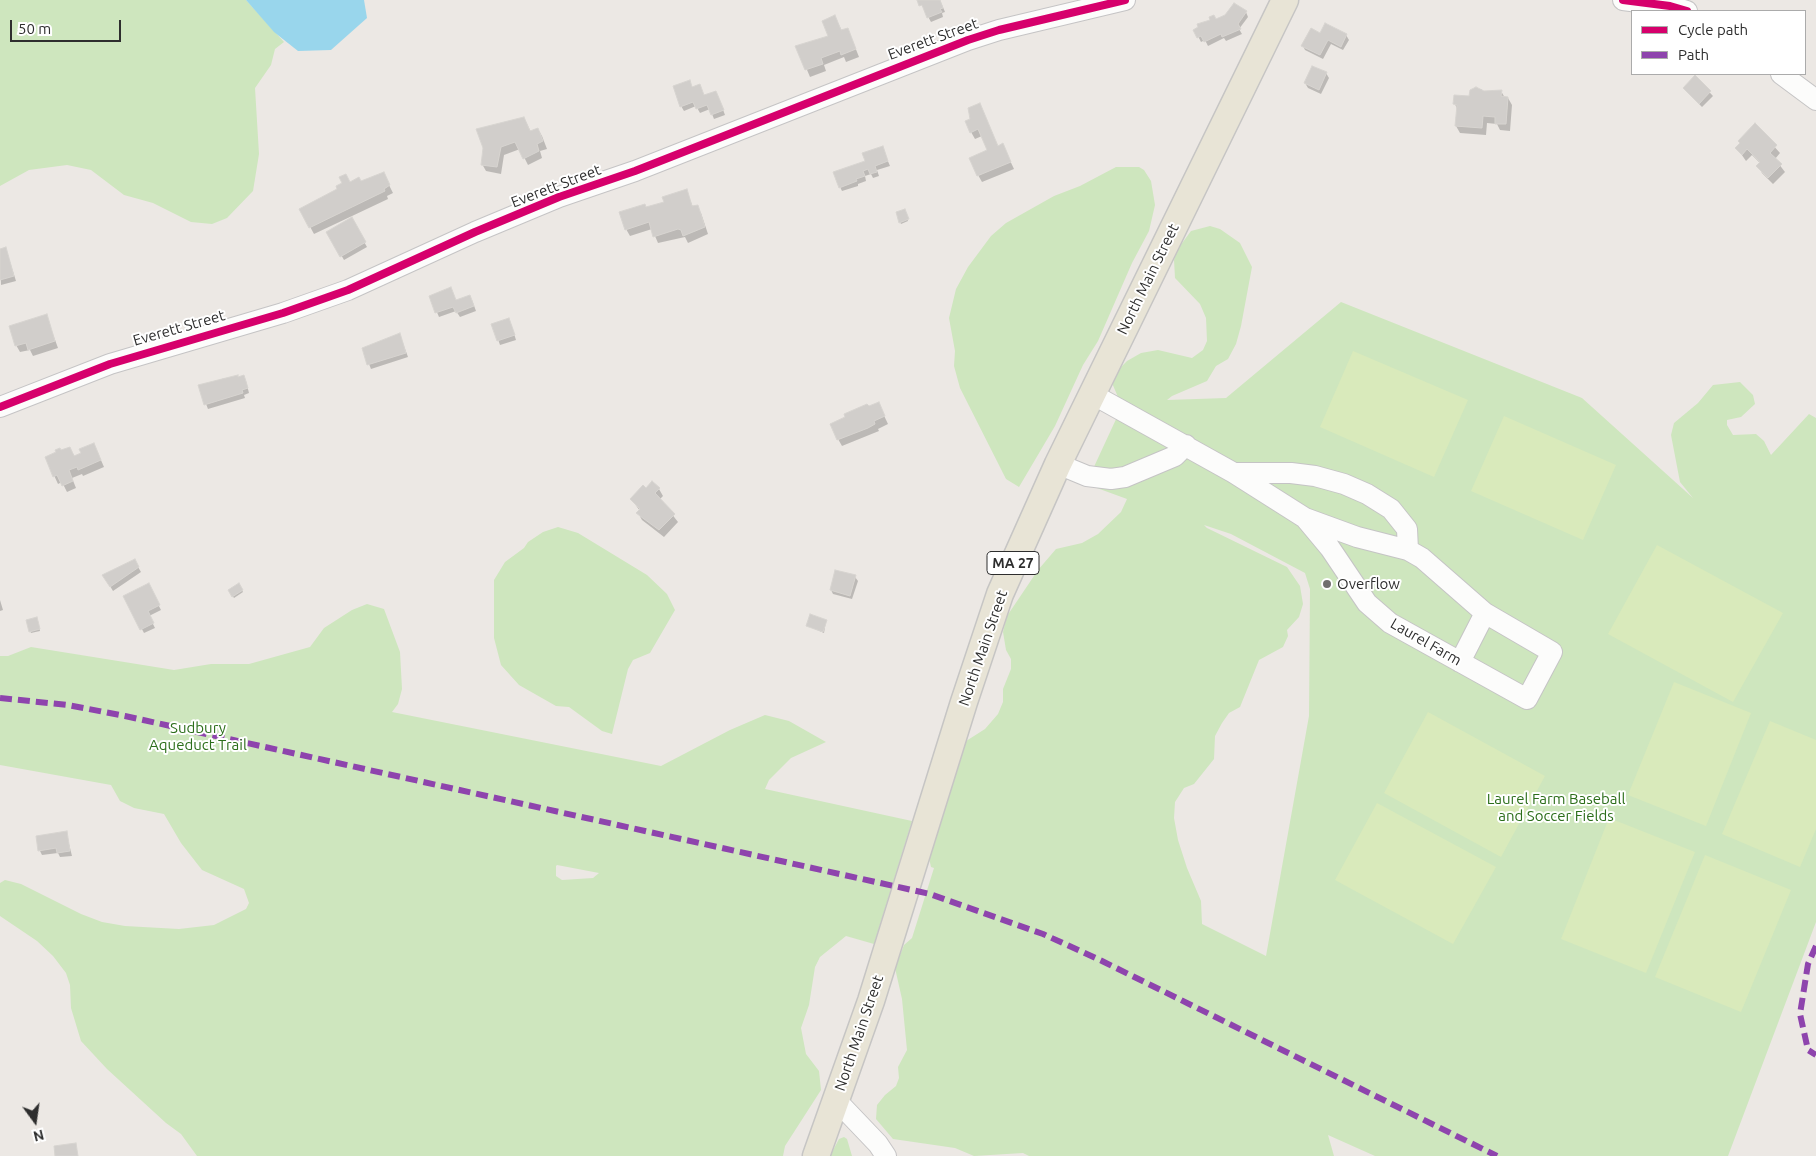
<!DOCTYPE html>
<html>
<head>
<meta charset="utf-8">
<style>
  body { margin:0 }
  #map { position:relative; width:1816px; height:1156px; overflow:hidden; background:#ece8e4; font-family:Ubuntu,sans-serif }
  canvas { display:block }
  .legend { position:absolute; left:1631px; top:10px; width:175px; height:65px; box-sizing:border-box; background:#fff; border:1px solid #ababab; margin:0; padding:6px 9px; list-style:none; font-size:15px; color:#2e2e2e }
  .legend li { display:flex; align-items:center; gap:10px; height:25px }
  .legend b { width:25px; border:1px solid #ababab }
  .north { position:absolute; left:10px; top:1096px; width:50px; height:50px; -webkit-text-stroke:4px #fff; paint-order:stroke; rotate:166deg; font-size:14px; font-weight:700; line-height:20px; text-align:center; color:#2e2e2e }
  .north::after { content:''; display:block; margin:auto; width:18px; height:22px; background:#2e2e2e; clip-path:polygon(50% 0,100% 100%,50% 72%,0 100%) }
  .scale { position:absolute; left:10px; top:20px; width:111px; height:22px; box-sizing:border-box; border:2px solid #2e2e2e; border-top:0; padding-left:6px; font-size:15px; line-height:18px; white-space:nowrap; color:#2e2e2e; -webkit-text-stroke:4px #fff; paint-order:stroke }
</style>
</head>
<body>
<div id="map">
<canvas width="1816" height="1156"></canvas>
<ul class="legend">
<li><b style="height:6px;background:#d6006c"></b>Cycle path</li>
<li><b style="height:6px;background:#8e44ad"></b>Path</li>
</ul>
<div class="north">N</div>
<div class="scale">50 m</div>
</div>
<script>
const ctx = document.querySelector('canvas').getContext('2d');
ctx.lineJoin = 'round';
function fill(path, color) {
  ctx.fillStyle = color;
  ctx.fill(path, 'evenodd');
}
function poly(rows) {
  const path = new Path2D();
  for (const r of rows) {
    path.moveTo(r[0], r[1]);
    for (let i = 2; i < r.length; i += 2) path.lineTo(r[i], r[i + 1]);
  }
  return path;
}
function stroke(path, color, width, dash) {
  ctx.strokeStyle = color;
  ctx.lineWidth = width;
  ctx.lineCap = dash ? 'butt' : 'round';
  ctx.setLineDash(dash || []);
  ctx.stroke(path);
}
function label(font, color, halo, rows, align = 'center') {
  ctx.font = font + ' Ubuntu,sans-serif';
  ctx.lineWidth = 4;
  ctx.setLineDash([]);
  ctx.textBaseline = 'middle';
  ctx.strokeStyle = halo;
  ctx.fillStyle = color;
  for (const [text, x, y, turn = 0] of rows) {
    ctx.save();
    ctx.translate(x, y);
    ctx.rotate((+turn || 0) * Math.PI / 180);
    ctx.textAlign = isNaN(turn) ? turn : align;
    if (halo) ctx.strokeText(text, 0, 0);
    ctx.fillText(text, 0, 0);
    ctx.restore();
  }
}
fill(poly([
  [0,0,246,0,284,42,275,49,271,65,255,88,259,154,253,191,227,218,212,224,191,222,153,203,124,195,91,170,67,165,29,170,0,186],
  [1116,167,1139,167,1144,170,1151,181,1155,205,1149,231,1132,263,1098,341,1083,365,1055,426,1019,487,1006,479,960,388,954,366,955,351,949,318,956,289,968,267,991,236,1006,223,1054,196,1080,186],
  [1210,226,1220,229,1240,243,1252,267,1241,326,1236,344,1228,359,1216,366,1207,381,1172,396,1167,400,1226,398,1341,302,1582,398,1693,498,1680,482,1671,435,1674,423,1698,403,1713,385,1740,382,1753,395,1755,404,1741,417,1727,420,1727,425,1733,435,1756,434,1764,441,1771,455,1809,414,1816,418,1816,922,1728,1156,1375,1156,1328,1135,1334,1156,1029,1156,1023,1153,974,1156,955,1148,893,1139,876,1119,877,1105,885,1095,896,1086,899,1078,898,1067,907,1050,902,999,895,968,904,945,912,938,934,868,931,867,929,858,963,743,985,729,998,714,1003,702,1003,689,1011,669,1011,659,1006,650,1003,632,1007,616,1038,570,1056,549,1082,543,1098,534,1121,512,1127,499,1086,484,1124,402,1118,397,1112,383,1114,374,1127,361,1141,353,1158,350,1192,358,1203,350,1207,341,1206,318,1200,304,1175,278,1174,260,1177,250,1191,231],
  [1204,525,1231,534,1305,573,1310,589,1309,716,1266,956,1202,924,1201,901,1187,868,1178,840,1174,818,1175,802,1184,788,1194,784,1214,759,1215,736,1222,723,1229,713,1240,707,1259,660,1283,647,1288,636,1287,630,1299,617,1303,604,1300,586,1287,567,1207,528],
  [558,527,578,533,647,575,667,594,675,610,650,653,633,660,628,669,612,734,602,731,569,707,556,706,519,685,501,665,494,638,494,580,505,562,524,548,528,542,543,532],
  [367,604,384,609,400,652,402,689,398,704,392,712,661,766,730,730,765,715,789,721,826,742,791,758,769,780,765,789,912,821,874,944,846,936,820,957,815,967,809,1005,801,1028,806,1054,819,1071,821,1090,785,1146,783,1156,197,1156,181,1134,166,1123,107,1069,81,1041,71,1008,70,985,66,973,53,956,37,941,0,916,0,883,5,880,21,884,81,914,102,922,125,926,179,929,214,925,246,909,249,903,244,889,202,870,181,843,164,814,134,808,120,801,111,785,0,765,0,656,8,656,31,647,174,670,211,664,249,664,310,647,324,628,352,610],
  [556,866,557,865,599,873,593,878,562,880,556,876],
  [844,1137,847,1139,852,1156,830,1156,839,1139]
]), '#cee6be');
fill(poly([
  [1353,351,1468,400,1434,477,1320,427],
  [1504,416,1616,465,1583,540,1471,491],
  [1657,545,1783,613,1733,702,1608,634],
  [1674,682,1751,713,1706,826,1628,795],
  [1428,712,1545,776,1501,857,1384,793],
  [1770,721,1816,740,1816,829,1800,867,1722,834],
  [1377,803,1496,867,1453,944,1335,880],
  [1609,818,1695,852,1646,973,1561,939],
  [1705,855,1791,890,1741,1012,1655,977]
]), '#d9eabb');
fill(poly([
  [246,0,364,0,367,18,331,50,298,51,274,32]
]), '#99d6ec');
fill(poly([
  [919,0,940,0,945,12,942,13,943,17,931,22],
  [1246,12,1248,17,1239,29,1242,34,1226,41,1224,38,1208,46,1205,40,1201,42,1195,30,1216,20],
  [835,17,842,31,848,29,859,57,846,62,844,57,824,65,826,71,810,77,797,46,829,37],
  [1320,34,1346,35,1349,40,1343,50,1331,44,1323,59,1305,50,1303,46],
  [1326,73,1329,78,1321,94,1308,88,1305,83],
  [1695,77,1713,96,1702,107,1684,89],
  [689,82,693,88,704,96,718,96,725,115,714,119,710,109,700,113,696,106,684,111,681,106],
  [1473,89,1481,89,1484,92,1501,91,1505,98,1508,98,1512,105,1510,131,1500,130,1497,124,1487,123,1486,135,1460,133,1456,126,1457,109,1455,104,1470,98],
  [524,118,531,132,538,129,542,136,547,149,540,151,542,158,528,165,520,149,504,155,501,174,486,171,482,164],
  [971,120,998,147,1006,152,1014,169,982,182,978,175,988,151,982,136,975,139,971,132],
  [1755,125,1780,153,1775,159,1785,172,1773,184,1762,173,1758,166,1760,163,1752,155,1746,161,1737,148],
  [882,147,890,166,877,170,879,176,873,178,871,174,865,176,866,181,858,184,858,186,842,191,840,187],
  [387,181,393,193,387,196,388,199,314,234,301,210,350,183],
  [686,190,693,207,697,206,701,213,708,234,688,243,685,237,658,243,652,229,630,236,626,229,646,208,665,203],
  [905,212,908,221,901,224,900,222],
  [351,219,367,247,344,260,328,232],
  [6,249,16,281,1,285,0,250],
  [430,296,456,301,472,300,476,311,460,317,456,311,439,317],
  [46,315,58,348,33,356,30,350,20,352,16,345],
  [511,324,516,340,500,345,493,325],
  [400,335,408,357,371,369,363,349],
  [225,378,226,380,246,381,249,393,244,395,245,398,208,409,199,386],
  [878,403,888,424,878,429,879,431,842,446,838,439,868,408],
  [70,448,75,457,97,451,104,467,83,476,82,474,72,478,76,488,67,492,62,482,58,484,46,458],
  [646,489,659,489,663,496,660,499,678,522,664,537,642,520,638,513,640,511,632,500],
  [134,560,141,572,113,591,104,576],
  [855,577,858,581,852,599,833,594,831,590],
  [148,585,161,610,149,616,155,628,144,633,125,597],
  [239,585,243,592,234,598,229,591],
  [0,600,3,610,0,611],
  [38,621,40,631,31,633,30,631],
  [826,621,824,633,808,626],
  [66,832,72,856,60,857,58,853,42,855,40,851]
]), '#0003');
const building = poly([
  [917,0,940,0,943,8,940,9,942,12,927,18,922,5,919,6,917,0],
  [1234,3,1247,11,1238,24,1241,29,1222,37,1221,34,1204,42,1201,36,1197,38,1193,30,1198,27,1197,24,1210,20,1209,17,1214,15,1216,19,1225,15,1234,3],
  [835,15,841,30,848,28,856,49,841,55,840,51,821,58,823,64,805,70,795,46,828,36,822,21,835,15],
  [1325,23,1347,34,1341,47,1328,40,1320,55,1301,46,1311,28,1320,33,1325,23],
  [1312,66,1327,72,1319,90,1304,83,1312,66],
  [1695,75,1711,91,1699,104,1683,88,1695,75],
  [690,80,692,87,700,84,704,95,716,91,724,110,711,115,707,105,696,109,693,102,680,107,673,86,690,80],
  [1476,87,1484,91,1502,90,1501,96,1508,97,1506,124,1495,124,1495,117,1483,116,1482,128,1455,126,1457,105,1453,104,1454,95,1469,96,1470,90,1476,87],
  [980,103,998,146,1003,143,1011,162,977,176,969,158,987,150,978,129,970,133,965,121,970,119,968,108,980,103],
  [524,117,530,131,538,128,543,141,537,144,539,151,523,159,515,142,501,147,497,167,481,165,483,148,476,129,524,117],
  [1755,123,1777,145,1770,153,1782,164,1768,178,1756,166,1760,162,1747,149,1742,155,1735,148,1740,143,1738,141,1755,123],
  [883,146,888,161,875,166,877,172,870,174,868,169,863,171,865,176,856,179,857,181,839,188,833,172,865,161,862,153,883,146],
  [384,172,390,185,384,189,385,191,309,228,299,209,337,189,336,186,342,183,339,177,346,174,350,182,359,177,361,181,384,172],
  [687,189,692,206,698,205,705,227,683,236,681,230,678,229,653,237,649,222,625,230,619,212,645,204,646,207,664,202,662,197,687,189],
  [905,209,909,219,899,223,896,212,905,209],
  [352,217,366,242,340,257,326,232,352,217],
  [6,247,14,276,0,280,0,249,6,247],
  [451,287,456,300,470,295,474,306,456,313,453,307,435,313,429,296,451,287],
  [47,314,55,341,28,350,26,343,15,346,9,326,47,314],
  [509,318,515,335,497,341,491,324,509,318],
  [400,333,406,353,367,365,362,348,400,333],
  [238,375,238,377,244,375,248,388,242,390,243,393,204,405,198,385,238,375],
  [879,402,885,416,874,421,875,424,868,428,837,440,830,424,845,417,844,414,867,404,869,406,879,402],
  [94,443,101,460,78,470,77,467,69,470,73,481,62,486,57,475,53,477,45,457,56,452,55,450,60,448,61,450,70,447,74,456,81,453,79,449,94,443],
  [652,481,660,488,655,493,675,514,659,530,636,513,640,509,630,499,643,485,646,488,652,481],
  [135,559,139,567,110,587,102,575,135,559],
  [835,570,856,575,850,596,830,590,835,570],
  [149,583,160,605,148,611,154,623,140,630,123,596,149,583],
  [239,583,243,590,232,597,228,590,239,583],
  [810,614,827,620,823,632,806,626,810,614],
  [37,617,40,629,29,632,26,620,37,617],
  [67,831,70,851,57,853,56,848,38,851,36,836,67,831],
  [76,1143,78,1156,55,1156,54,1146,76,1143]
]);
fill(building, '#d1cecb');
stroke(building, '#d7d4d0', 1);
const minor = poly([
  [1623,0,1670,6,1687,11],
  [1781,74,1816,100],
  [1092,394,1234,473,1305,518,1357,537,1408,550,1422,558,1485,613,1552,652,1527,699,1390,623,1367,603,1330,548,1305,518],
  [0,407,110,364,283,313,348,290,475,232,559,197,635,171,968,40,999,30,1125,0],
  [1058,464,1087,476,1111,479,1125,477,1175,456,1186,445],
  [1234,473,1291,473,1315,476,1344,484,1367,494,1391,509,1407,529,1408,550],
  [1460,662,1485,613],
  [836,1100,878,1144,886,1156]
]);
const major = poly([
  [816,1156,871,1001,964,702,1000,594,1058,464,1285,0]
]);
stroke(minor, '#c5c4c5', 22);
stroke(major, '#c6c5c4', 29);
stroke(minor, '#fcfcfb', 20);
stroke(major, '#e8e4d6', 26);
stroke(poly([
  [0,698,68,705,125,716,930,894,1043,934,1102,961,1497,1156],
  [1816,946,1808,964,1800,1014,1808,1050,1816,1055]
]), '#8e44ad', 6, [12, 6]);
stroke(poly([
  [1623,0,1670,6,1687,11],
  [0,407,110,364,283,313,348,290,475,232,559,197,635,171,968,40,999,30,1125,0]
]), '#d6006c', 8);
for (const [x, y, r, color] of [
  [1327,584,5,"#706f6e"]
]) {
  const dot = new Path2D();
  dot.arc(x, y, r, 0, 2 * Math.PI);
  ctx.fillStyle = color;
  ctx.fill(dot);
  stroke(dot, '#fff', 2);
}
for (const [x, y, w] of [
  [1013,563,52]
]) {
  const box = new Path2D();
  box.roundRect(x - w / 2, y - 11.5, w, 23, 4);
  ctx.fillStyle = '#fff';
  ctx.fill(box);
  stroke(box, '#2e2e2e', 1);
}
label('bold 14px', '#2e2e2e', null, [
  ["MA 27",1013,563]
]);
label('15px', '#2e2e2e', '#fff', [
  ["Everett Street",933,39,-20],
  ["Everett Street",556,186,-21],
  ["North Main Street",1148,279,-64],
  ["Everett Street",179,328,-16],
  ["Laurel Farm",1426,642,30],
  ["North Main Street",983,648,-71],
  ["North Main Street",859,1033,-71]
]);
label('15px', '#2e2e2e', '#fff', [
  ["Overflow",1337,584]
], 'left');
label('15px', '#2c6e1b', '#fff', [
  ["Sudbury",198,728],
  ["Aqueduct Trail",198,745],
  ["Laurel Farm Baseball",1556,799],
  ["and Soccer Fields",1556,816]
]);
</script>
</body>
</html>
